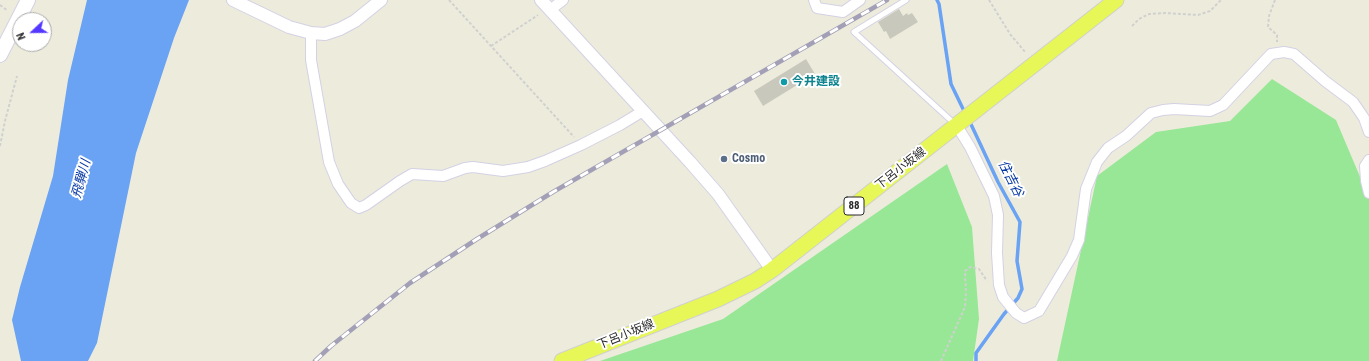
<!DOCTYPE html>
<html>
<head>
<meta charset="utf-8">
<style>
  body { margin:0 }
  #map { position:relative; width:1369px; height:361px; overflow:hidden; background:#edecdc; font-family:"Roboto Condensed",sans-serif }
  canvas { display:block }
  .north { position:absolute; left:12px; top:12px; width:40px; height:40px; box-sizing:border-box; background:#fff; border:1px solid #aaa; border-radius:50%; rotate:248deg; font-size:11px; font-weight:700; line-height:16px; text-align:center; color:#2b2b2b }
  .north::after { content:''; display:block; margin:auto; width:14px; height:18px; background:#5538ff; clip-path:polygon(50% 0,100% 100%,50% 72%,0 100%) }
</style>
</head>
<body>
<div id="map">
<canvas width="1369" height="361"></canvas>
<div class="north">N</div>
</div>
<script>
const ctx = document.querySelector('canvas').getContext('2d');
ctx.lineJoin = 'round';
function fill(path, color) {
  ctx.fillStyle = color;
  ctx.fill(path, 'evenodd');
}
function poly(rows) {
  const path = new Path2D();
  for (const r of rows) {
    path.moveTo(r[0], r[1]);
    for (let i = 2; i < r.length; i += 2) path.lineTo(r[i], r[i + 1]);
  }
  return path;
}
function stroke(path, color, width, dash) {
  ctx.strokeStyle = color;
  ctx.lineWidth = width;
  ctx.lineCap = dash ? 'butt' : 'round';
  ctx.setLineDash(dash || []);
  ctx.stroke(path);
}
function label(font, color, halo, rows, align = 'center') {
  ctx.font = font + ' "Roboto Condensed","Noto Sans JP",sans-serif';
  ctx.lineWidth = 4;
  ctx.setLineDash([]);
  ctx.textBaseline = 'middle';
  ctx.strokeStyle = halo;
  ctx.fillStyle = color;
  for (const [text, x, y, turn = 0] of rows) {
    ctx.save();
    ctx.translate(x, y);
    ctx.rotate((+turn || 0) * Math.PI / 180);
    ctx.textAlign = isNaN(turn) ? turn : align;
    if (halo) ctx.strokeText(text, 0, 0);
    ctx.fillText(text, 0, 0);
    ctx.restore();
  }
}
fill(poly([
  [1272,79,1336,120,1369,198,1369,361,1057,361,1097,176,1156,132,1230,121],
  [947,164,972,227,979,319,973,361,600,361,723,319]
]), '#97e796');
fill(poly([
  [87,0,189,0,174,38,136,153,97,343,88,361,21,361,12,320,20,287,53,176,68,80]
]), '#6aa2f4');
stroke(poly([
  [937,0,939,4,951,84,965,113],
  [969,120,998,182,1020,222,1017,261,1022,289,1018,298,1004,314,976,353,976,361]
]), '#6aa2f4', 3.5);
fill(poly([
  [899,9,903,16,907,13,908,15,912,13,918,22,890,39,886,31,884,32,878,22],
  [806,59,815,74,763,106,754,91]
]), '#c9c8bc');
const service = poly([
  [906,0,854,32,956,125]
]);
const minor = poly([
  [814,0,817,8,843,12,860,0],
  [550,10,563,0],
  [311,33,311,60,329,162,338,184,351,203,359,208,366,205,400,181,412,174,443,176,465,168,473,167,503,171,528,167,545,161,581,145,620,125,643,111],
  [957,126,970,147,994,196,998,215,997,253,999,285,1003,297,1016,313,1024,318,1039,311,1072,256,1079,240,1086,189,1097,162,1108,148,1126,136,1151,113,1163,110,1174,109,1210,111,1223,105,1271,54,1284,52,1294,54,1325,81,1353,102,1364,118,1369,132],
  [1369,160,1365,166,1366,181,1369,193]
]);
const tertiary = poly([
  [233,0,289,27,311,33,325,34,340,29,355,21,381,0],
  [541,0,690,162,718,194,772,270]
]);
const secondary = poly([
  [0,55,28,0]
]);
const primary = poly([
  [562,361,718,299,755,281,772,270,1116,0]
]);
stroke(service, '#d4d1e4', 7);
stroke(minor, '#d4d1e4', 12);
stroke(tertiary, '#d4d1e4', 14);
stroke(secondary, '#d4d1e4', 16);
stroke(primary, '#d0d0d0', 17);
stroke(poly([
  [449,0,574,137],
  [989,0,1010,34,1026,53],
  [1275,0,1269,16,1268,27,1277,35,1277,42],
  [0,5,8,11],
  [1132,26,1139,19,1149,14,1165,13,1198,15,1210,11,1221,0],
  [491,46,538,15],
  [0,146,5,121,17,76],
  [941,361,965,307,966,293,965,271,970,267,979,269,987,281]
]), '#d0d0d0', 2, [3, 2]);
stroke(service, '#fff', 5);
stroke(minor, '#fff', 10);
stroke(tertiary, '#fff', 12);
stroke(secondary, '#fff', 14);
stroke(primary, '#e7f757', 15);
const rail = poly([
  [315,361,331,346,410,283,477,239,553,192,887,0]
]);
stroke(rail, '#a39fb6', 4.5);
stroke(rail, '#fff', 3, [9]);
for (const [x, y, r, color] of [
  [784,82,4,"#0f9aa8"],
  [724,159,4,"#5c6f8a"]
]) {
  const dot = new Path2D();
  dot.arc(x, y, r, 0, 2 * Math.PI);
  ctx.fillStyle = color;
  ctx.fill(dot);
  stroke(dot, '#fff', 1.5);
}
for (const [x, y, w] of [
  [854,206,20]
]) {
  const box = new Path2D();
  box.roundRect(x - w / 2, y - 9, w, 18, 3);
  ctx.fillStyle = '#fff';
  ctx.fill(box);
  stroke(box, '#2b2b2b', 1);
}
label('bold 11px', '#2b2b2b', null, [
  ["88",854,206]
]);
label('bold 12px', '#0d838f', '#fff', [
  ["今井建設",792,82]
], 'left');
label('bold 12px', '#4e5e75', '#fff', [
  ["Cosmo",732,159]
], 'left');
label('12px', '#2b2b2b', '#fff', [
  ["下呂小坂線",901,169,-38],
  ["下呂小坂線",626,335,-22]
]);
label('italic 13px', '#0739a3', '#fff', [
  ["飛騨川",82,179,-75],
  ["住吉谷",1010,179,63]
]);
</script>
</body>
</html>
